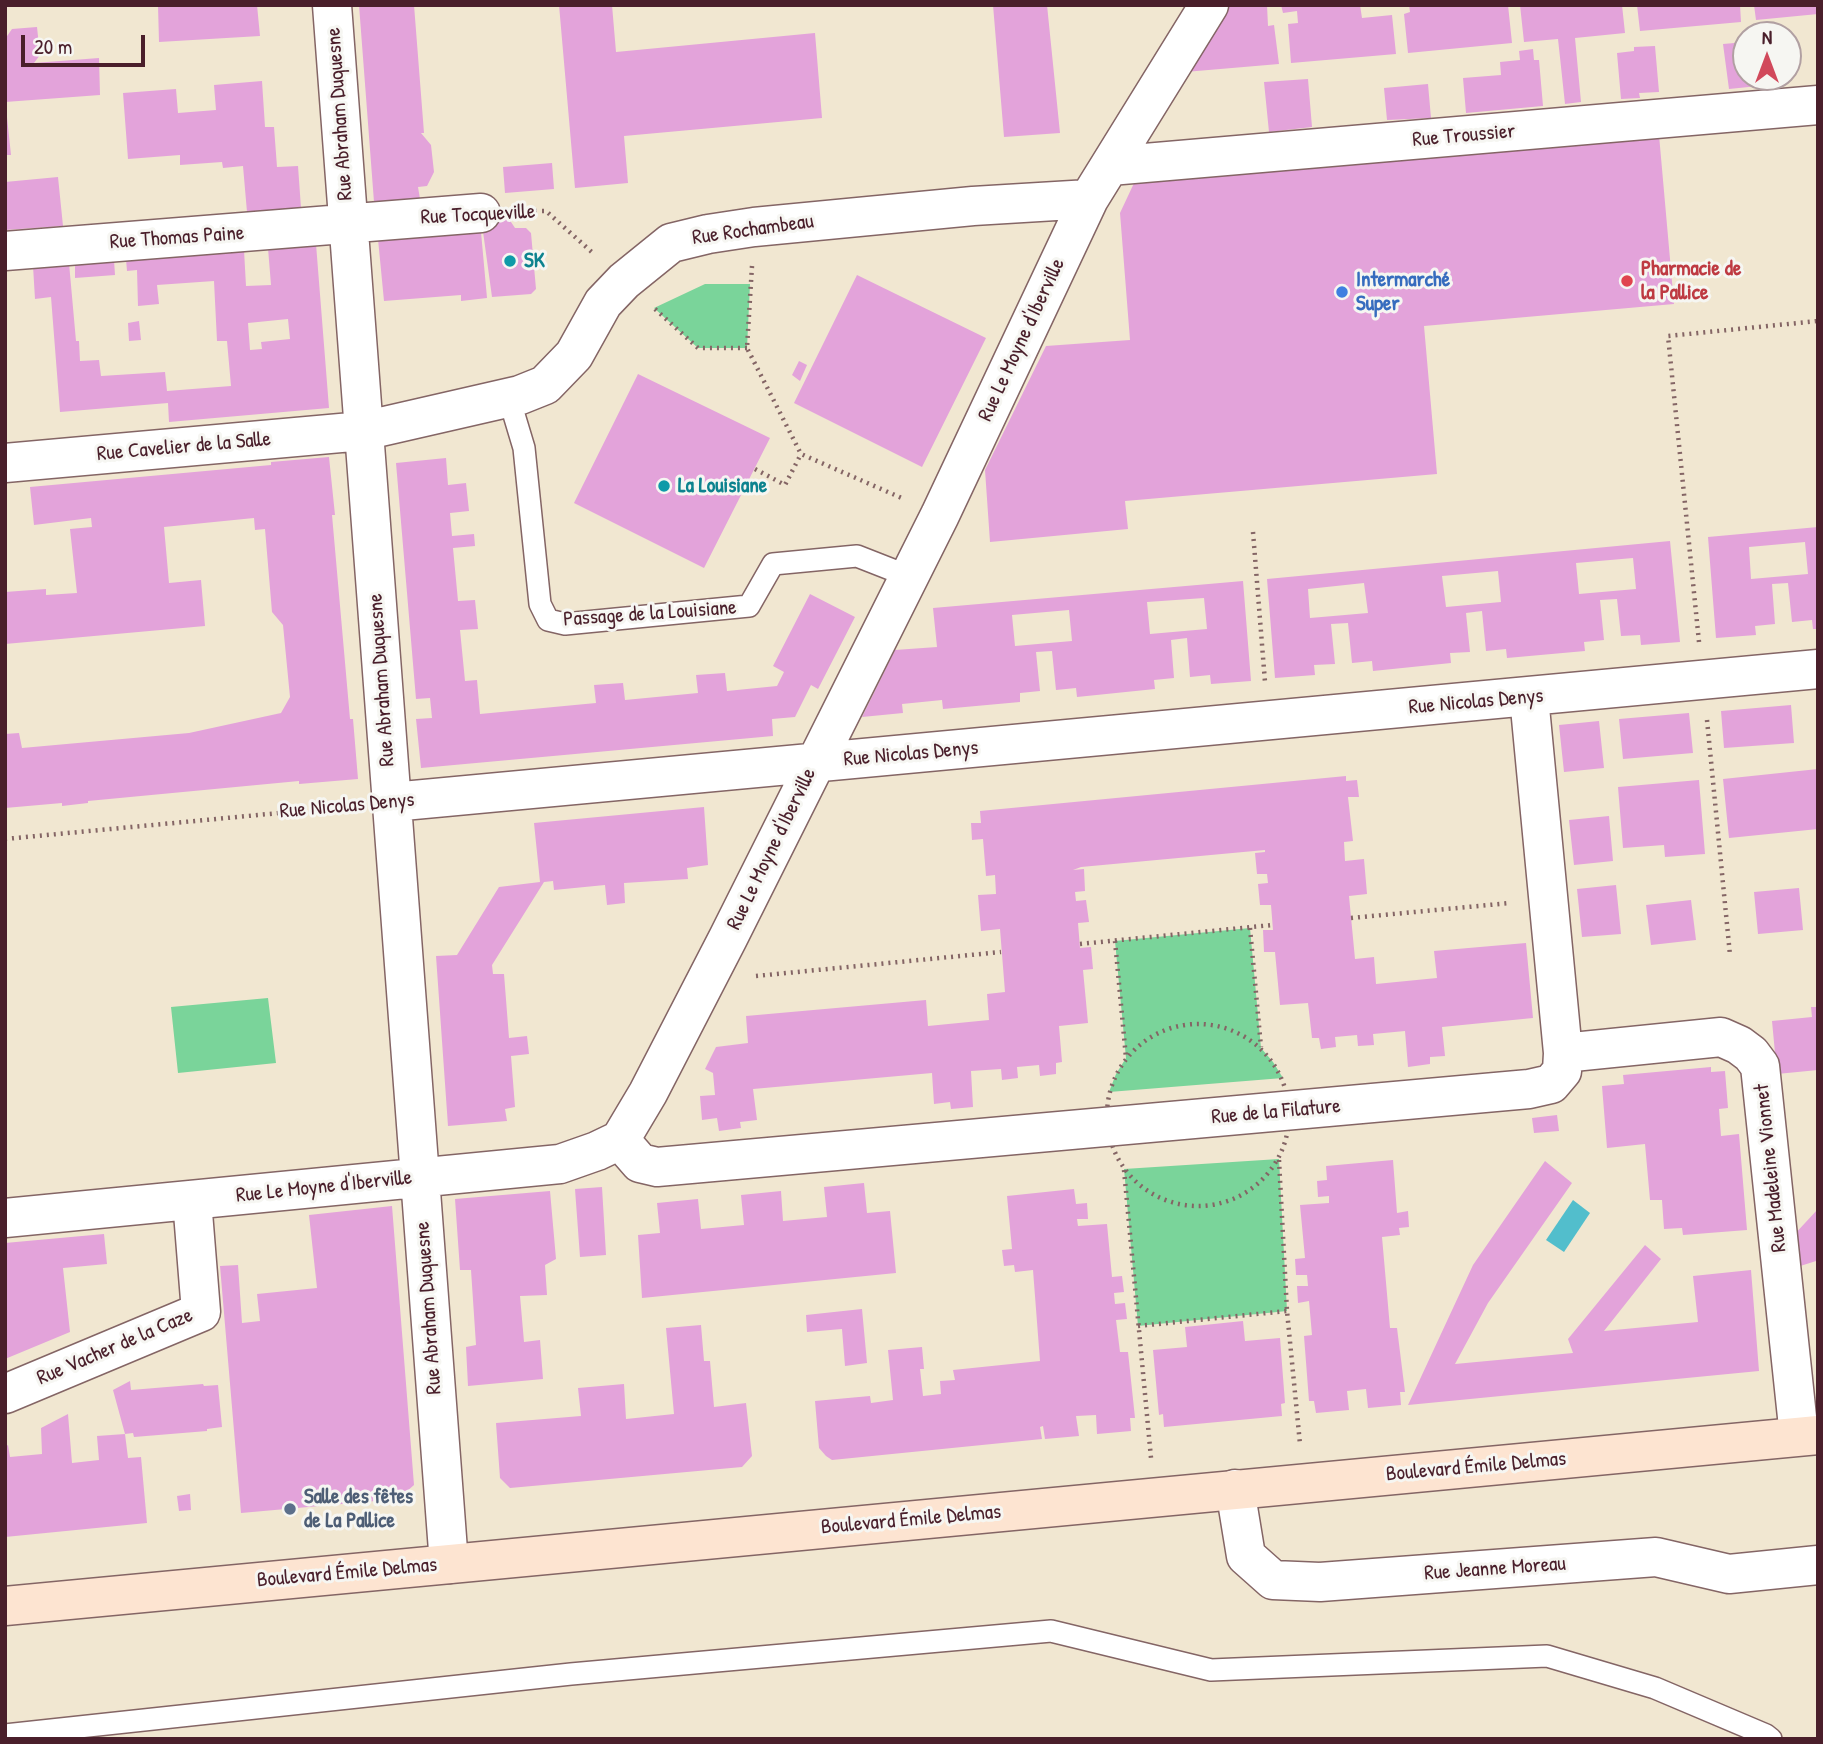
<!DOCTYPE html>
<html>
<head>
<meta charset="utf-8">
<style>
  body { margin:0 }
  #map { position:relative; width:1823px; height:1744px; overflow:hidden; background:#f1e7d1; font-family:"Patrick Hand",sans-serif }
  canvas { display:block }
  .frame { position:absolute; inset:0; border:7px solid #4a1f2b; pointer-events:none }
  .north { position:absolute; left:1732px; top:21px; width:70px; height:70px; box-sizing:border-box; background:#f6f6f2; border:2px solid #b1a0a2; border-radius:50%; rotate:0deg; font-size:19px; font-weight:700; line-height:28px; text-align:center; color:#4a1f2b }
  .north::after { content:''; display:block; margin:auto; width:24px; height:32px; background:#d1495b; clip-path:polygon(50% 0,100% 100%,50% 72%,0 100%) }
  .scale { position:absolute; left:21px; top:35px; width:124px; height:32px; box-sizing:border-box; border:4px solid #4a1f2b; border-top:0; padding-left:9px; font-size:21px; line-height:24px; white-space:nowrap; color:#4a1f2b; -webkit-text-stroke:5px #f6f6f2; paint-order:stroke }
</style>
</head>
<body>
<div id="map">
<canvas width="1823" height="1744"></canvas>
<div class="frame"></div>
<div class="north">N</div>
<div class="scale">20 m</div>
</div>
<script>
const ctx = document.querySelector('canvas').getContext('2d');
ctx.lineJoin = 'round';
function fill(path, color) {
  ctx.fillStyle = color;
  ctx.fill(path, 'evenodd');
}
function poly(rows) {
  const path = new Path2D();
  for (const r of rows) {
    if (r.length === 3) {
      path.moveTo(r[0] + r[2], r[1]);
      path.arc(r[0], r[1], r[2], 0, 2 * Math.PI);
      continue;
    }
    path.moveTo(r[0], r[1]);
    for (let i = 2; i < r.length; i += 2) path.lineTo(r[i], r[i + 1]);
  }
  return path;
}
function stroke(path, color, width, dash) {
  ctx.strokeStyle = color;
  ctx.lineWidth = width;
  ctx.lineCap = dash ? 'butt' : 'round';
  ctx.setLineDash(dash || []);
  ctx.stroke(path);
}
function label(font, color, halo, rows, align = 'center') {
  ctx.font = font + ' "Patrick Hand",sans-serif';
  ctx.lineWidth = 6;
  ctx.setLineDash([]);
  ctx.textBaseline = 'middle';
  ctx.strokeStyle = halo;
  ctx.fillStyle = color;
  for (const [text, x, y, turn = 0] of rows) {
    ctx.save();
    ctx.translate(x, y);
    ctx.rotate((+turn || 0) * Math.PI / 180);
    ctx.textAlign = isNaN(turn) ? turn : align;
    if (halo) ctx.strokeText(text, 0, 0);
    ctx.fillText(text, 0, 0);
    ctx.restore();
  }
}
fill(poly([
  [705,284,750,284,747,348,698,348,654,308],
  [1250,928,1261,1048,1273,1062,1283,1078,1109,1092,1116,1074,1126,1058,1115,941],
  [268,998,276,1063,178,1073,171,1007],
  [1279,1159,1287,1311,1138,1326,1124,1169]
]), '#7ad49a');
fill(poly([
  [1573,1200,1590,1213,1564,1252,1546,1240]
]), '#52becc');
fill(poly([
  [158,5,257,5,260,36,159,42],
  [359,5,414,5,424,133,421,133,431,145,434,172,427,186,418,187,420,199,374,202],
  [559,5,612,5,616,52,815,33,822,118,624,136,628,183,575,188],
  [993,5,1047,5,1060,133,1004,137],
  [1225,5,1267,5,1268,26,1274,25,1279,64,1185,72],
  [1281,5,1360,5,1362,18,1392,15,1396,54,1291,63,1288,24,1298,23,1297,11,1283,13],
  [1409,5,1508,5,1512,43,1408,53,1404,14,1410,12],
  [1520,5,1622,5,1625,33,1575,38,1581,102,1565,104,1558,39,1524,42],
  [1637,5,1740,5,1741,22,1640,31],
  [1754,5,1818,5,1818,14,1756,20],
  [37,27,40,55,34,63,99,58,100,95,5,102,5,39,12,29],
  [1746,42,1746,77,1777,77,1778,84,1729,89,1723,44],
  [1655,46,1659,92,1639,93,1640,98,1621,99,1617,53,1634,51,1634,47],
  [1533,49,1534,60,1539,60,1543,106,1466,113,1463,78,1501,75,1500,62,1520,60,1519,51],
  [1308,79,1312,127,1269,132,1264,82],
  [262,81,265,127,274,127,277,167,298,166,301,208,247,212,243,166,223,168,222,162,180,165,180,155,128,159,123,93,176,89,178,113,216,110,214,85],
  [1428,84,1431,118,1387,120,1384,88],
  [5,117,7,117,11,155,5,155],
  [1659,135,1674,304,1424,326,1437,474,1125,501,1128,529,990,542,985,470,1046,346,1130,340,1120,213,1135,181],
  [552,163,554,189,505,193,503,167],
  [58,177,63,226,5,230,5,182],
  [485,213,505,213,515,228,526,228,531,233,536,289,531,294,492,297,481,217],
  [481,232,487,298,461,301,461,295,384,301,378,239],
  [316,244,329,408,169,422,168,403,60,412,51,297,35,299,33,266,69,263,76,341,79,341,80,361,99,360,101,376,165,372,167,391,231,386,227,341,217,341,214,281,157,285,159,304,138,306,137,270,127,271,126,259,244,250,246,286,271,285,268,248],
  [288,319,290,339,261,342,262,349,250,350,248,323],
  [114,260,115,275,75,278,75,263],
  [857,275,986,338,922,467,794,403],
  [139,321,141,340,129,341,128,323],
  [799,361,807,365,800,381,792,375],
  [638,374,770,438,704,568,574,503],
  [329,457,335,515,332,515,350,719,353,719,358,779,299,784,299,781,88,801,88,803,62,806,62,803,5,808,5,734,19,733,22,748,189,733,281,713,290,697,283,625,272,612,265,529,255,530,254,518,164,527,169,583,201,580,205,626,5,644,5,592,46,589,46,595,77,593,70,529,92,527,91,518,34,525,30,487,271,465,271,462],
  [446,458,448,485,466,483,469,511,450,513,452,536,474,534,475,546,453,548,458,601,475,600,478,629,460,630,465,681,477,680,480,714,596,703,594,685,623,683,625,700,698,693,696,675,725,673,727,691,777,686,784,672,773,666,810,594,855,617,818,689,811,685,795,717,772,719,773,736,421,768,416,719,432,718,430,698,416,699,396,463],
  [1818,527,1818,629,1813,629,1812,620,1792,622,1788,583,1772,584,1775,624,1755,626,1756,635,1716,638,1708,537],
  [1805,542,1808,574,1751,579,1749,547],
  [1670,541,1680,642,1641,645,1640,635,1621,636,1617,599,1600,600,1604,640,1584,642,1585,651,1507,658,1506,649,1486,651,1482,611,1466,613,1470,652,1450,653,1451,663,1373,671,1372,661,1352,663,1348,623,1331,624,1335,664,1314,665,1315,675,1275,678,1267,579],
  [1633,558,1636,589,1579,594,1576,563],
  [1498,571,1501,602,1446,607,1442,576],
  [1364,583,1368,613,1310,618,1308,589],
  [1243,581,1251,681,1211,684,1210,675,1190,677,1187,638,1171,640,1174,678,1154,680,1155,689,1077,697,1076,688,1056,690,1052,651,1036,652,1040,691,1020,693,1020,702,943,709,942,700,902,704,903,713,862,717,895,650,937,647,933,608],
  [1204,598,1207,629,1150,634,1147,602],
  [1069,610,1072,641,1015,646,1012,615],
  [1791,705,1794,743,1724,748,1721,711],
  [1689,713,1693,753,1623,759,1619,719],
  [1599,721,1604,768,1564,772,1559,725],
  [1818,769,1818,829,1729,838,1723,779],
  [1346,776,1346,781,1357,780,1359,797,1348,797,1353,841,1344,842,1345,861,1364,859,1367,894,1349,896,1355,959,1374,957,1376,984,1437,978,1434,951,1526,943,1533,1018,1442,1027,1445,1056,1430,1057,1430,1064,1408,1067,1405,1031,1373,1034,1374,1045,1358,1046,1357,1035,1335,1037,1336,1047,1321,1049,1319,1038,1312,1038,1308,1003,1280,1005,1275,952,1264,952,1263,930,1273,930,1271,905,1260,905,1258,884,1268,883,1267,874,1257,874,1255,853,1265,852,1265,850,1081,867,1073,870,1084,869,1085,891,1075,892,1076,901,1086,900,1089,922,1078,923,1080,948,1091,947,1093,969,1083,970,1088,1023,1059,1026,1062,1062,1056,1063,1056,1074,1040,1076,1039,1065,1017,1067,1018,1078,1002,1080,1001,1069,971,1071,973,1107,951,1109,950,1102,934,1104,932,1073,753,1089,757,1120,740,1122,741,1128,719,1131,717,1118,702,1120,700,1096,715,1095,713,1073,705,1069,716,1047,748,1043,746,1016,926,1000,928,1026,989,1020,987,994,1005,992,1000,929,981,931,978,895,996,894,995,875,986,876,983,839,972,840,971,823,981,823,980,811],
  [1699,780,1705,854,1665,857,1664,845,1623,848,1618,787],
  [704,807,708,865,687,868,688,879,624,883,625,903,607,905,605,885,554,890,553,881,544,882,492,965,493,974,504,974,509,1038,527,1036,529,1054,511,1056,515,1107,505,1109,507,1121,448,1126,436,956,457,955,499,887,540,882,534,823],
  [1609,816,1613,861,1574,865,1569,820],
  [1616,885,1621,934,1582,937,1577,889],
  [1799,888,1803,930,1758,934,1754,892],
  [1691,900,1696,940,1651,945,1646,905],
  [1811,1007,1818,1007,1818,1070,1777,1074,1772,1021,1812,1017],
  [1711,1067,1711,1072,1725,1071,1728,1108,1719,1109,1721,1136,1739,1134,1747,1230,1683,1235,1682,1228,1664,1229,1662,1200,1650,1200,1645,1144,1607,1148,1602,1086,1624,1084,1623,1075],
  [1557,1115,1559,1131,1534,1133,1532,1118],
  [1393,1160,1397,1213,1408,1211,1409,1227,1399,1228,1400,1235,1382,1237,1390,1328,1397,1328,1405,1392,1400,1392,1401,1405,1368,1408,1366,1389,1347,1391,1349,1410,1316,1413,1314,1401,1309,1401,1304,1336,1312,1335,1309,1301,1298,1303,1297,1286,1308,1286,1307,1275,1296,1275,1295,1259,1305,1258,1300,1205,1329,1203,1329,1196,1318,1197,1317,1181,1327,1180,1326,1166],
  [1545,1161,1572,1183,1488,1303,1455,1364,1573,1353,1568,1339,1645,1245,1661,1259,1604,1331,1698,1322,1693,1276,1751,1270,1759,1371,1408,1405,1473,1265],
  [864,1183,867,1213,890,1211,896,1273,642,1298,638,1235,660,1233,657,1203,698,1199,701,1229,744,1225,741,1195,781,1191,783,1221,827,1217,824,1187],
  [602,1187,606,1255,580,1257,575,1189],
  [1074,1189,1076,1204,1087,1203,1088,1219,1077,1219,1078,1226,1107,1224,1112,1277,1122,1276,1124,1292,1114,1293,1115,1304,1125,1303,1127,1319,1116,1320,1120,1352,1128,1352,1135,1418,1130,1418,1131,1431,1097,1434,1096,1415,1076,1416,1079,1436,1045,1439,1043,1426,1040,1427,1042,1439,832,1460,826,1456,819,1448,815,1401,870,1396,871,1403,893,1400,888,1350,922,1347,924,1369,920,1369,923,1396,941,1394,940,1381,955,1380,953,1370,1040,1361,1033,1270,1015,1272,1014,1265,1004,1266,1002,1250,1012,1249,1007,1196],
  [550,1191,556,1259,545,1265,547,1295,520,1296,524,1342,540,1340,543,1379,468,1386,466,1347,476,1345,471,1270,460,1270,455,1199],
  [392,1206,414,1485,398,1499,241,1513,220,1266,238,1265,242,1323,260,1321,257,1294,317,1288,309,1215],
  [1818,1209,1818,1263,1816,1261,1794,1268,1792,1237],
  [104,1234,107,1264,63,1268,70,1332,5,1359,5,1243],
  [862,1309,867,1363,845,1366,842,1329,807,1332,806,1315],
  [1243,1321,1245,1341,1280,1338,1285,1403,1281,1404,1282,1416,1164,1427,1163,1414,1159,1415,1153,1350,1187,1347,1185,1327],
  [701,1325,704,1361,710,1361,714,1407,746,1403,752,1456,742,1467,510,1488,500,1478,496,1423,581,1416,578,1388,624,1384,626,1419,674,1414,666,1328],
  [130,1381,131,1390,203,1384,204,1386,218,1385,222,1427,207,1429,207,1431,134,1437,133,1433,125,1434,128,1458,141,1457,147,1523,5,1537,5,1447,8,1445,10,1457,42,1454,41,1428,68,1414,72,1463,99,1460,97,1436,125,1434,113,1390],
  [190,1494,191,1510,179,1511,177,1496]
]), '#e3a3da');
const lane = poly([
  [509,398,524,448,540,604,548,620,565,624,749,606,773,564,857,556,908,576],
  [5,1735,571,1674,1051,1631,1211,1670,1547,1656,1655,1688,1766,1735,1771,1739]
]);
const street = poly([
  [332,5,449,1564],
  [1110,166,1818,105],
  [5,251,481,213],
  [5,463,363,431,520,395,545,385,574,355,603,303,624,281,671,243,708,234,754,227,973,206,1089,199],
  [392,802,1818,669],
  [1563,1053,1721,1037,1739,1045,1751,1054,1760,1066,1799,1436],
  [620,1140,640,1163,657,1167,1529,1089,1551,1084,1562,1071,1563,1053,1529,697],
  [5,1218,560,1164,597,1151,620,1140,648,1093,728,938,940,515,1089,199,1209,5],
  [5,1394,201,1312,192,1200],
  [1235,1489,1246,1556,1273,1580,1320,1582,1656,1557,1729,1574,1818,1565]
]);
const secondary = poly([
  [5,1606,1818,1435]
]);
stroke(lane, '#846565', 24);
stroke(street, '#846565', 41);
stroke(secondary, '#846565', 41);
stroke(poly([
  [521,211,546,211,594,254],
  [752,266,747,348,801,454,904,499],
  [655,309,698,348,747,348],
  [755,469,785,485,801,454],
  [1253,532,1265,682],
  [1699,642,1668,336,1818,321],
  [1707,720,1730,955],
  [5,839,353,806],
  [1351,918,1510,903],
  [1250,928,1261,1047],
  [1115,941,1126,1058],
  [1080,944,1272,925],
  [756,976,1001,952],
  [1198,1115,91],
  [1279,1160,1287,1311,1300,1444],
  [1124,1170,1151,1458],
  [1138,1326,1287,1311]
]), '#846565', 4.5, [2, 5]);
stroke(lane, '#fff', 21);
stroke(street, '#fff', 38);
stroke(secondary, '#fde4d1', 38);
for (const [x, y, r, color] of [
  [510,261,7,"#0f9aa8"],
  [1627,281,7,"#e0444e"],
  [1342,292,7,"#3f7fe0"],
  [664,486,7,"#0f9aa8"],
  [290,1509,7,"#5c6f8a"]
]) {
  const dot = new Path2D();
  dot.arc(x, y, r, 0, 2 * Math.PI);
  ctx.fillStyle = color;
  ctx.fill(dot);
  stroke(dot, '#f6f6f2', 2.5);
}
label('21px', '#4a1f2b', '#f6f6f2', [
  ["Rue Abraham Duquesne",340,114,-94],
  ["Rue Troussier",1464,136,-5],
  ["Rue Tocqueville",478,215,-3],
  ["Rue Rochambeau",753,230,-8],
  ["Rue Thomas Paine",177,238,-4],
  ["Rue Le Moyne d'Iberville",1022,340,-65],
  ["Rue Cavelier de la Salle",184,447,-5],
  ["Passage de la Louisiane",650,614,-4],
  ["Rue Abraham Duquesne",382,680,-94],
  ["Rue Nicolas Denys",1476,702,-5],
  ["Rue Nicolas Denys",911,754,-5],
  ["Rue Nicolas Denys",347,806,-5],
  ["Rue Le Moyne d'Iberville",772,849,-64],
  ["Rue de la Filature",1276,1112,-5],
  ["Rue Madeleine Vionnet",1771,1168,-96],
  ["Rue Le Moyne d'Iberville",324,1187,-6],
  ["Rue Abraham Duquesne",429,1308,-94],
  ["Rue Vacher de la Caze",115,1347,-23],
  ["Boulevard Émile Delmas",1476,1467,-5],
  ["Boulevard Émile Delmas",911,1520,-5],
  ["Rue Jeanne Moreau",1495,1569,-4],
  ["Boulevard Émile Delmas",347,1573,-5]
]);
label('bold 21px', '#0d838f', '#f6f6f2', [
  ["SK",524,261],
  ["La Louisiane",678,486]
], 'left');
label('bold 21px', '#be3a42', '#f6f6f2', [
  ["Pharmacie de",1641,269],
  ["la Pallice",1641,293]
], 'left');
label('bold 21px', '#366cbe', '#f6f6f2', [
  ["Intermarché",1356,280],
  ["Super",1356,304]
], 'left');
label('bold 21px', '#4e5e75', '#f6f6f2', [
  ["Salle des fêtes",304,1497],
  ["de La Pallice",304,1521]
], 'left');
</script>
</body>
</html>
